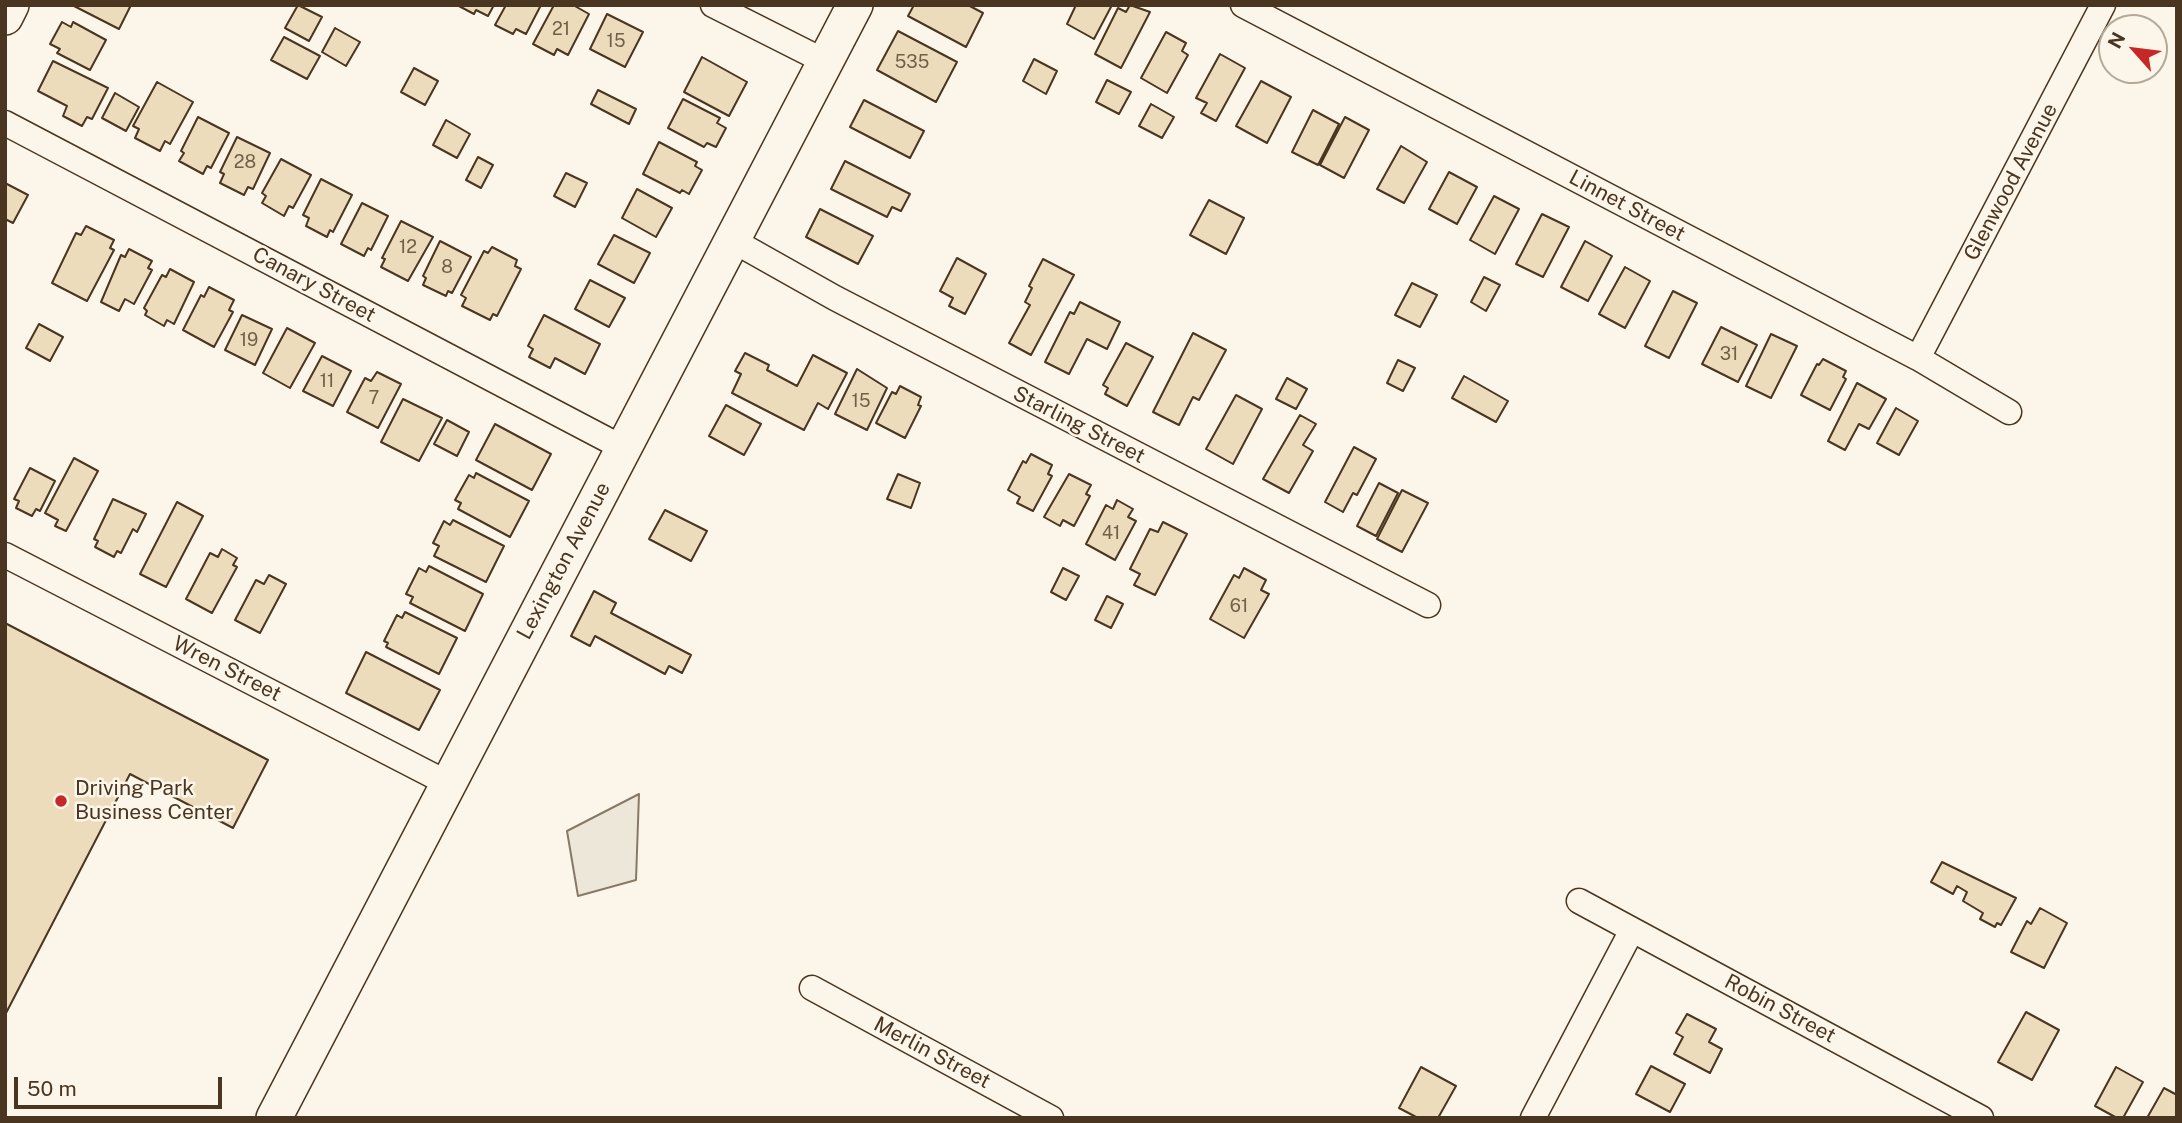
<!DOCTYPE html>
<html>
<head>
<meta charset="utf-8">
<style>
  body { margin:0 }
  #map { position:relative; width:2182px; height:1123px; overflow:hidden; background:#fbf6e9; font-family:"Public Sans",sans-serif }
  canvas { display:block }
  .frame { position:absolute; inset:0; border:7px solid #4a3520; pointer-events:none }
  .north { position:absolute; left:2098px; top:14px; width:70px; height:70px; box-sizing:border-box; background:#fbf6e9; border:2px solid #b4a999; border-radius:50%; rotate:298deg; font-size:19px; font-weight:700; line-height:28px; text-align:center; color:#4a3520 }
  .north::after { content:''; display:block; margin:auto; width:24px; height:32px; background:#c62828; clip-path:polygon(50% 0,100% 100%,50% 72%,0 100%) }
  .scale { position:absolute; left:14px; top:1077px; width:208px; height:32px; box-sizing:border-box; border:4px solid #4a3520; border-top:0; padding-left:9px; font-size:21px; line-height:24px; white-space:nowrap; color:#4a3520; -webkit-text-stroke:5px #fbf6e9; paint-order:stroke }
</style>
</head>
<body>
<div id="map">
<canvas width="2182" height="1123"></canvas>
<div class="frame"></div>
<div class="north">N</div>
<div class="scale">50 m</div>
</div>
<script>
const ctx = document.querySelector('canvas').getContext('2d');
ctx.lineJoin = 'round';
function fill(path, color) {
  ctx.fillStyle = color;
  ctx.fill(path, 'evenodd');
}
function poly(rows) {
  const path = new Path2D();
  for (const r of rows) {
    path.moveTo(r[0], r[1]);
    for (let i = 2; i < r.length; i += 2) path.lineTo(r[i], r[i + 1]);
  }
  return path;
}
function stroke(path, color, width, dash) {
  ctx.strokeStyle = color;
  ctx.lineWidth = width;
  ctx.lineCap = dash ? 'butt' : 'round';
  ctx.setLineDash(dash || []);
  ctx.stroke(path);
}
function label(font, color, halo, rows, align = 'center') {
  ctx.font = font + ' "Public Sans",sans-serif';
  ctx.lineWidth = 5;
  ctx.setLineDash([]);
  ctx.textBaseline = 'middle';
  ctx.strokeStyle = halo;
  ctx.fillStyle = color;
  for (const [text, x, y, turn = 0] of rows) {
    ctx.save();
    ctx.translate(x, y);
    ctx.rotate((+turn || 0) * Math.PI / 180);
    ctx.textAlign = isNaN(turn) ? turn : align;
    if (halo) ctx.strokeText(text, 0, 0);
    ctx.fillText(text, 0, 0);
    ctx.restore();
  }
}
const parking = poly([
  [639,794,636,880,578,896,567,831,639,794]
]);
fill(parking, '#ede7d9');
stroke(parking, '#887966', 2);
const building = poly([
  [72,5,131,5,119,29,72,5],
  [298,5,322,17,309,41,285,28,298,5],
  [457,5,494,5,488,16,476,10,474,14,457,5],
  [506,5,541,5,526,34,516,29,513,34,495,25,506,5],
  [554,5,573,5,589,14,568,55,557,49,554,55,533,44,554,5],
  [914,5,968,5,983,13,966,47,908,16,914,5],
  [1076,5,1112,5,1094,39,1067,24,1076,5],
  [1130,5,1150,12,1121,68,1095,54,1118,8,1126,12,1130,5],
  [607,14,643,32,625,67,590,49,607,14],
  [62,22,71,27,73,22,106,40,90,70,57,53,60,49,50,44,62,22],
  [335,28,360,42,346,66,322,52,335,28],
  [898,31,957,62,936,102,877,70,898,31],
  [1166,32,1186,43,1182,51,1188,55,1167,93,1141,78,1166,32],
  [284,37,320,56,307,79,271,60,284,37],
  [1220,54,1245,68,1216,121,1201,113,1207,103,1196,98,1220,54],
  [702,57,747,82,729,116,684,92,702,57],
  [1034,59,1057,71,1046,94,1023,81,1034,59],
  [53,61,108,88,92,119,87,117,82,126,63,116,67,106,38,91,53,61],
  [414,68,438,81,425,105,401,92,414,68],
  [1107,80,1131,92,1119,114,1096,102,1107,80],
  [1261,81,1291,97,1267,143,1236,126,1261,81],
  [157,82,193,102,170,144,165,141,160,151,135,138,139,129,133,126,157,82],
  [598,90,636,109,629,124,591,104,598,90],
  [115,93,139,107,126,131,102,118,115,93],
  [683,99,720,118,717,123,726,128,716,147,707,143,704,147,668,128,683,99],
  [864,100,924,131,910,158,850,127,864,100],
  [1151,104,1174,117,1162,138,1139,126,1151,104],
  [1313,110,1339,124,1318,165,1292,152,1313,110],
  [198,117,229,133,211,168,207,166,203,174,179,161,184,153,181,151,198,117],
  [1345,117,1369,130,1344,178,1320,165,1345,117],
  [446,120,470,134,457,158,433,145,446,120],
  [237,137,270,153,253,189,248,187,244,195,220,183,224,174,220,172,237,137],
  [659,142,697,162,695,166,702,170,689,194,682,190,680,193,643,174,659,142],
  [1401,146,1427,162,1404,203,1377,189,1401,146],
  [478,157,493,165,481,188,466,180,478,157],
  [281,159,311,175,293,208,289,206,284,216,262,203,266,196,262,193,281,159],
  [845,161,910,194,901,211,892,207,887,217,831,189,845,161],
  [1449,172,1477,187,1457,224,1429,209,1449,172],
  [566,173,587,183,575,207,554,196,566,173],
  [321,179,352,195,333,232,330,230,327,237,306,226,309,218,303,215,321,179],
  [5,183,28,195,13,223,5,219,5,183],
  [637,189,672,208,656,237,622,218,637,189],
  [1494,196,1519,209,1495,254,1470,240,1494,196],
  [1209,200,1244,218,1226,254,1190,235,1209,200],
  [362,203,388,216,371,250,368,248,364,256,341,244,362,203],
  [820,209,873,236,858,264,806,237,820,209],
  [1542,214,1569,227,1543,277,1516,264,1542,214],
  [401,221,433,237,408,281,381,267,385,259,382,258,401,221],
  [86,226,114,240,110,248,114,250,87,301,52,283,76,233,81,235,86,226],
  [614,235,650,253,634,283,598,264,614,235],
  [440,241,471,257,452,293,448,291,446,296,423,285,426,278,423,276,440,241],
  [1585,241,1612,256,1588,301,1561,287,1585,241],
  [492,247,517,260,515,266,521,269,497,316,493,314,490,320,462,306,466,298,461,295,484,251,488,253,492,247],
  [129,249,152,261,148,268,152,270,134,304,125,299,119,311,101,302,121,255,125,257,129,249],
  [957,258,986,274,965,314,949,306,953,298,940,291,957,258],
  [1043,259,1074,275,1031,355,1009,343,1030,305,1025,302,1032,288,1029,286,1043,259],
  [1625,267,1650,281,1625,328,1599,314,1625,267],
  [170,269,194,282,174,324,167,320,164,326,145,315,147,311,144,308,162,275,166,277,170,269],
  [1484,277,1500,285,1486,311,1471,302,1484,277],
  [590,280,625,298,609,327,575,309,590,280],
  [1412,283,1437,295,1420,327,1395,315,1412,283],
  [209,287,234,300,229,310,233,312,214,347,183,330,201,295,204,297,209,287],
  [1673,291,1697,303,1669,358,1645,346,1673,291],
  [1080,302,1120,322,1107,349,1087,339,1069,374,1045,362,1070,312,1074,314,1080,302],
  [242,315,272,329,255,365,225,350,242,315],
  [544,315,600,344,585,374,555,358,550,368,529,357,533,349,528,346,544,315],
  [39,324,63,337,50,361,26,348,39,324],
  [1721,327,1757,345,1738,382,1702,364,1721,327],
  [287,328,315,343,290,388,263,373,287,328],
  [1193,333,1226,350,1199,400,1193,397,1179,425,1153,412,1193,333],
  [1771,334,1797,346,1771,398,1746,386,1771,334],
  [1126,343,1153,357,1127,406,1105,394,1108,388,1103,385,1126,343],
  [745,353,769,365,767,370,797,386,813,355,847,373,828,409,818,403,804,430,732,393,741,374,735,371,745,353],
  [322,356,351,371,333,406,303,391,322,356],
  [1823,359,1846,371,1843,377,1846,379,1830,410,1801,395,1817,364,1819,365,1823,359],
  [1398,360,1415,368,1403,391,1387,383,1398,360],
  [857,369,887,388,867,430,835,414,857,369],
  [377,372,401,384,378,428,347,412,365,378,371,381,377,372],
  [1464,376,1508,401,1496,422,1452,398,1464,376],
  [1287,378,1307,389,1296,409,1276,399,1287,378],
  [1857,383,1886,399,1869,429,1859,424,1845,450,1828,441,1857,383],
  [900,386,921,397,918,405,921,406,905,438,876,423,892,392,896,394,900,386],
  [1236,395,1262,409,1233,464,1206,449,1236,395],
  [403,399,442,418,419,461,381,442,403,399],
  [726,405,761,424,744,455,709,436,726,405],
  [1896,408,1918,421,1899,455,1877,443,1896,408],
  [1300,415,1316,424,1303,445,1313,451,1289,493,1263,479,1300,415],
  [447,420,469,432,457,456,434,444,447,420],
  [495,424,551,454,532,490,476,460,495,424],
  [1354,447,1376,459,1357,495,1353,493,1343,512,1325,502,1354,447],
  [1031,454,1052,465,1048,474,1052,476,1033,511,1017,503,1020,497,1008,490,1023,461,1026,463,1031,454],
  [74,458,98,471,66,531,55,526,58,520,45,513,74,458],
  [30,468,55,481,40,511,36,509,32,516,16,508,19,501,14,499,30,468],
  [476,473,529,501,510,537,458,509,461,503,455,500,469,475,474,478,476,473],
  [898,474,920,483,911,508,887,499,898,474],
  [1069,474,1091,485,1086,494,1090,496,1074,526,1063,520,1060,526,1044,517,1069,474],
  [1379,483,1398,493,1376,536,1357,526,1379,483],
  [1402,490,1428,503,1402,552,1377,539,1402,490],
  [113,499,146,514,137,532,133,529,121,553,117,551,114,557,95,547,98,541,94,539,113,499],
  [1117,500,1133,509,1128,517,1136,521,1115,560,1086,544,1106,505,1113,509,1117,500],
  [177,502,203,516,166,587,140,574,177,502],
  [665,510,707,531,691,561,649,539,665,510],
  [453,520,504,546,486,582,434,556,439,546,433,543,444,521,450,525,453,520],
  [1163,522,1187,534,1155,595,1134,585,1140,574,1130,569,1150,529,1158,532,1163,522],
  [222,549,237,558,233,565,237,567,212,613,186,599,210,553,218,557,222,549],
  [429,566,483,594,465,631,410,603,413,597,406,594,419,568,426,572,429,566],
  [1063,568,1079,576,1066,600,1051,592,1063,568],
  [1244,568,1266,580,1261,590,1269,594,1244,638,1210,619,1234,575,1239,578,1244,568],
  [269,575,286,584,260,633,235,620,256,580,264,584,269,575],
  [594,591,616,603,611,613,691,655,682,673,669,666,665,674,595,636,590,646,571,636,594,591],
  [1107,596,1123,604,1111,628,1095,620,1107,596],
  [405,612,457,638,439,674,386,647,388,643,384,641,397,615,402,618,405,612],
  [5,623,268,760,233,828,130,774,5,1015,5,623],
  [366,652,440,690,419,730,346,693,366,652],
  [1942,862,2016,898,2001,925,1997,923,1995,927,1980,919,1983,913,1963,901,1967,892,1957,886,1953,894,1931,882,1942,862],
  [2040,908,2067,923,2044,968,2011,952,2027,921,2031,924,2040,908],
  [2026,1012,2059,1030,2032,1080,1998,1062,2026,1012],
  [1687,1014,1716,1029,1709,1042,1722,1049,1710,1073,1674,1054,1683,1037,1676,1033,1687,1014],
  [1651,1066,1685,1084,1670,1112,1636,1094,1651,1066],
  [1421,1067,1456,1086,1438,1118,1418,1118,1399,1108,1421,1067],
  [2116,1067,2143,1082,2123,1118,2117,1118,2095,1106,2116,1067],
  [2164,1088,2177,1095,2177,1118,2147,1118,2164,1088]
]);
fill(building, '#ecdcbc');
stroke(building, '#4a3520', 2);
const street = poly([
  [713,5,826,62],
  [1243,5,1918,358,2009,412],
  [5,123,623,448],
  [732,240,835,298,1428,605],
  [1918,358,2103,5],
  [5,555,449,784],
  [1579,901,1981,1118],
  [812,988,1051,1118],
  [1533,1118,1632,930]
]);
const secondary = poly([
  [5,17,11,5],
  [274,1118,855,5]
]);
stroke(street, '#4a3520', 27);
stroke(secondary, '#4a3520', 38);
stroke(street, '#fbf6e9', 24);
stroke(secondary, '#fbf6e9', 35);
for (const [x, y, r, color] of [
  [61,801,7,"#c62828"]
]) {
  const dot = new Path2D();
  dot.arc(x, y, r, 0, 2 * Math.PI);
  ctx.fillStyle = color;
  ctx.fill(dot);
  stroke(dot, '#fbf6e9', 2.5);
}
label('18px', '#725f47', null, [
  ["21",561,29],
  ["15",616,41],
  ["535",912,62],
  ["28",245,162],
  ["12",408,247],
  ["8",447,267],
  ["19",249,340],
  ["31",1729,354],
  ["11",327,381],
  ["7",374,398],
  ["15",861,401],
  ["41",1111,533],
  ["61",1239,606]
]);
label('21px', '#4a3520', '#fbf6e9', [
  ["Glenwood Avenue",2011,182,-62],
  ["Linnet Street",1627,206,28],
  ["Canary Street",314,285,28],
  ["Starling Street",1079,425,27],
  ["Lexington Avenue",564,561,-62],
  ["Wren Street",227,669,27],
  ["Robin Street",1780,1009,28],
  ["Merlin Street",932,1053,28]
]);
label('21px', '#4a3520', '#fbf6e9', [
  ["Driving Park",75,789],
  ["Business Center",75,813]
], 'left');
</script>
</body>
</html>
